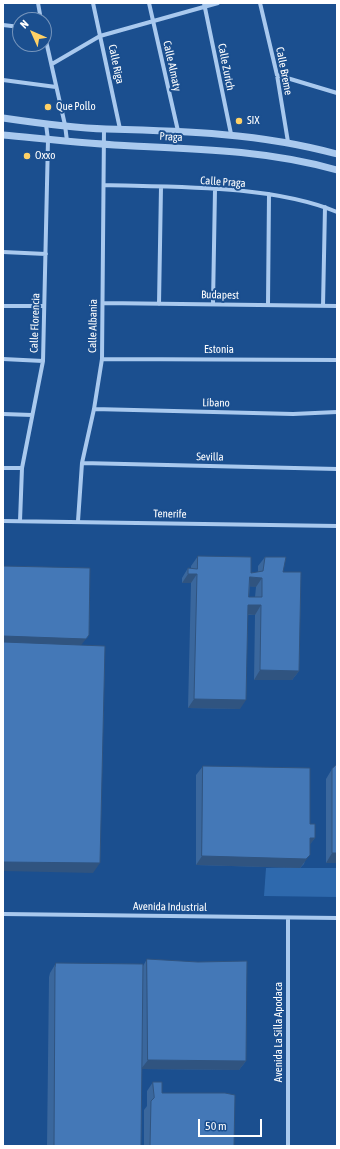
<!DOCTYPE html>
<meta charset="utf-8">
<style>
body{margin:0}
#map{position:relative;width:340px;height:1149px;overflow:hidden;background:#1b4f8f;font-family:"Asap Condensed",sans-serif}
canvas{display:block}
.frame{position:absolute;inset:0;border:4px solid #fff;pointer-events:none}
.north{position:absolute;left:12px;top:12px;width:40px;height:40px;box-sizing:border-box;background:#1b4f8f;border:1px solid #7695bc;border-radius:50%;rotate:315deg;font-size:11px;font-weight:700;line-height:16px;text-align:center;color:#fff}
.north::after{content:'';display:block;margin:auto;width:14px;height:18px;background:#ffd166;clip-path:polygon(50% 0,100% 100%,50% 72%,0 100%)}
.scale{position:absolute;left:198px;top:1119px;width:64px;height:18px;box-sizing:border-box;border:2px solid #fff;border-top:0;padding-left:5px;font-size:12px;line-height:14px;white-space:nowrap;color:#fff;-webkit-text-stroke:3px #1b4f8f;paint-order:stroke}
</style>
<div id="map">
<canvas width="340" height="1149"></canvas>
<div class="frame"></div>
<div class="north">N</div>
<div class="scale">50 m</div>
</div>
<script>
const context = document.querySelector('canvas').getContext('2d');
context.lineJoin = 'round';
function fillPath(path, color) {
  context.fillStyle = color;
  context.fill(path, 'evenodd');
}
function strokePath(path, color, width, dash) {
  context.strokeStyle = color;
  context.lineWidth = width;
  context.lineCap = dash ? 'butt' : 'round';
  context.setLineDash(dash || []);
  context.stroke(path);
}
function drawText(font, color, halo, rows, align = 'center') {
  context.font = font + ' "Asap Condensed",sans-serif';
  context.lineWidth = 4;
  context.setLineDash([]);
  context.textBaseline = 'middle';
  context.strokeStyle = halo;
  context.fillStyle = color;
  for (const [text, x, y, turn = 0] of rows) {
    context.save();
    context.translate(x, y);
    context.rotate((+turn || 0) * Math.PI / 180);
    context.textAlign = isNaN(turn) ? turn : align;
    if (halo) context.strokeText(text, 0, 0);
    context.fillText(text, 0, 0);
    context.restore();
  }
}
const green = new Path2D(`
 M266,868H337V897L264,896Z`);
const minor = new Path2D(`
 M38,3L41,20
 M93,3L120,129
 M149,3L178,131
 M204,3L231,134
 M260,3L277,75L288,142
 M3,25L20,27
 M44,32L65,125L67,141
 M52,64L100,36L218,3
 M277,75L337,93
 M3,80L56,87
 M105,185C176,187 272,185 337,212
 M3,252L46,254
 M103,303L337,306
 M213,303L215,190
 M159,304L161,187
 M268,304L269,194
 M3,306H44
 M323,306L325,207
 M3,359L43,361
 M102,359L337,360
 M94,409L293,414L337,412
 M3,414L32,415
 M82,463L337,469
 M3,468H22
 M3,521L337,526
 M20,521L22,468L43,361L48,140L46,124
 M78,521L82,463L94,409L102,359L104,129
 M3,914L337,918
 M288,918V1146`);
const tertiary = new Path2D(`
 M3,118C37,123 71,128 106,129C183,131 261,133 337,154
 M3,135C46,139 89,144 133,146C202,149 270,151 337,170`);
const wall = new Path2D(`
 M198,556L251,573L258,572V566L265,557L283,572L299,671L292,680H254L255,615H248L240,709L188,708L191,583H182V578L188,568H191V566ZM249,586L256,587L255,597H249Z
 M337,765V863H326V779L332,769Z
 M203,766L310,824L315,838L310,844L304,864L300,868L196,865V775Z
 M147,959L246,1061L239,1070L142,1069L141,1146H47L49,977L50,973L56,963L143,966Z
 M153,1082L162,1093L234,1146H144V1110L147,1106V1091Z`);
const shadedWall = new Path2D(`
 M188,574H197L191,583H182Z
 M250,577L262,578L256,587L243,586Z
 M248,605H261L255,615L241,614Z
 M89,635L79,648L3,646V636Z
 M260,670L299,671L292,680H254Z
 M194,699L246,700L240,709L188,708Z
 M310,838H315L308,847Z
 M332,853H337V863H326Z
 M310,855L300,868L196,865L202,856Z
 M3,862L100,863L93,873L3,871Z
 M148,1060L246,1061L239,1070L141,1069Z`);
const building = new Path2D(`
 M198,556L251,557V573L263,571L265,557H286L283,572H301L299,671L260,670L261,605H248L246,700L194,699L197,574H188V568L197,569ZM250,577L262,578V597H249Z
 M3,566L90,568L89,635L86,639L3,636Z
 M4,642L105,646L100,863L3,862V643Z
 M336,765H337V853H332V769Z
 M203,766L310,768V824H315V838H310V855L306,859L202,856Z
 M147,959L198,962L247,961L246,1061L148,1060Z
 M56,963L143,964L141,1146H54L55,968Z
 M153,1082H162V1093H225L235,1095L234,1146H150L151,1101L154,1098Z`);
const markers = [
 [48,107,4,"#ffd166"],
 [239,121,4,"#ffd166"],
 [27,156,4,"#ffd166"]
];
const streetNames = [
 ["Calle Riga",116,64,78],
 ["Calle Almaty",172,66,78],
 ["Calle Zurich",226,67,79],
 ["Calle Breme",284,71,79],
 ["Praga",171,137,3],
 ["Calle Praga",223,182,4],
 ["Budapest",220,295,1],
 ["Calle Florencia",35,323,-88],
 ["Calle Albania",93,326,-89],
 ["Estonia",219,350],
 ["Líbano",216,403,1],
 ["Sevilla",210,457,1],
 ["Tenerife",170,514,1],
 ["Avenida Industrial",170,907,1],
 ["Avenida La Silla Apodaca",279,1032,-90]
];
const poiNames = [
 ["Que Pollo",56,107],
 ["SIX",247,121],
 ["Oxxo",35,156]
];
fillPath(green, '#2e69ad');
strokePath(minor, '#a9c9ee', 4);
strokePath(tertiary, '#a9c9ee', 7);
fillPath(wall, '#3a679d');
fillPath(shadedWall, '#305480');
fillPath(building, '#4478b7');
strokePath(building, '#305480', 1);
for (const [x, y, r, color] of markers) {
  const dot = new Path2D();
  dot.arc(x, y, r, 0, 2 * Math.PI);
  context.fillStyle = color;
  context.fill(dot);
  strokePath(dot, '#1b4f8f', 1.5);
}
drawText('11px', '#fff', '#1b4f8f', streetNames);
drawText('11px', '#fff', '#1b4f8f', poiNames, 'left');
</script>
